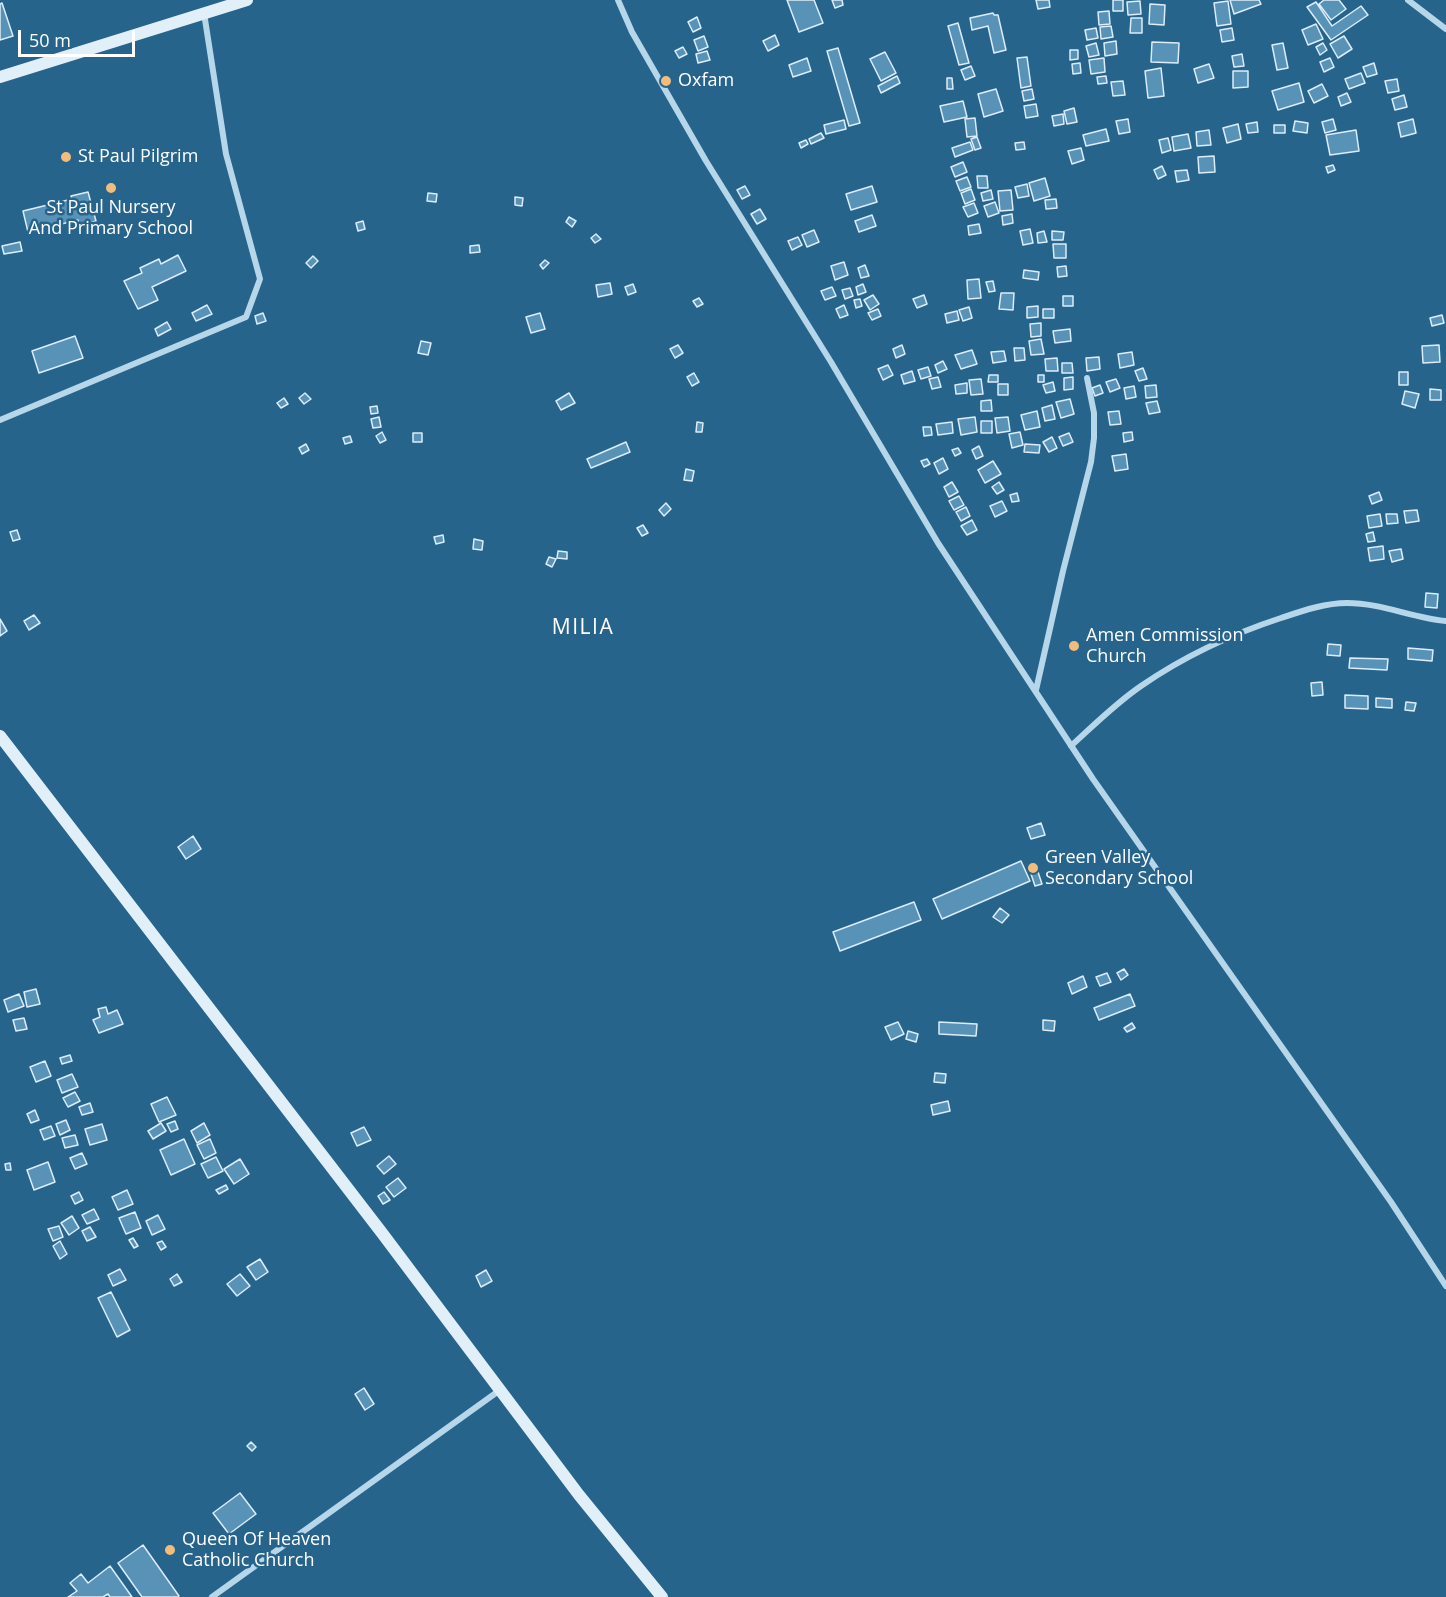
<!DOCTYPE html>
<style>
body{margin:0}
#map{position:relative;width:1446px;height:1597px;overflow:hidden;background:#27648c;font-family:"Open Sans",sans-serif}
canvas{display:block}
.scale{position:absolute;left:18px;top:30px;width:117px;height:27px;box-sizing:border-box;border:3px solid #fff;border-top:0;padding-left:8px;font-size:18px;line-height:21px;white-space:nowrap;color:#fff;-webkit-text-stroke:4px #27648c;paint-order:stroke}
</style>
<div id="map">
<canvas width="1446" height="1597"></canvas>
<div class="scale">50 m</div>
</div>
<script>
const context = document.querySelector('canvas').getContext('2d');
context.lineJoin = 'round';
function fillPath(path, color) {
  context.fillStyle = color;
  context.fill(path, 'evenodd');
}
function strokePath(path, color, width, dash) {
  context.strokeStyle = color;
  context.lineWidth = width;
  context.lineCap = dash ? 'butt' : 'round';
  context.setLineDash(dash || []);
  context.stroke(path);
}
function drawText(font, color, halo, rows, align = 'center') {
  context.font = font + ' "Open Sans",sans-serif';
  context.lineWidth = 5;
  context.setLineDash([]);
  context.textBaseline = 'middle';
  context.strokeStyle = halo;
  context.fillStyle = color;
  for (const [text, x, y, turn = 0] of rows) {
    context.save();
    context.translate(x, y);
    context.rotate((+turn || 0) * Math.PI / 180);
    context.textAlign = isNaN(turn) ? turn : align;
    if (halo) context.strokeText(text, 0, 0);
    context.fillText(text, 0, 0);
    context.restore();
  }
}
const building = new Path2D(`
 M787,0H814L823,23L799,32Z
 M832,0H842L843,5L835,8Z
 M1036,0H1049L1050,7L1038,9Z
 M1113,0H1123V11H1113Z
 M1230,0H1259L1261,4L1234,14Z
 M1324,0H1339L1346,9L1331,20L1319,4Z
 M1140,1L1141,14L1128,15L1127,2Z
 M1228,1L1231,24L1217,26L1214,3Z
 M1316,2L1332,26L1361,6L1368,15L1331,40L1307,7Z
 M2,3L13,36L0,40V4Z
 M1150,4L1165,5L1164,25L1149,24Z
 M1109,11L1110,24L1099,25L1098,12Z
 M993,13L994,15H998L1006,50L994,53L988,26L972,30L970,18Z
 M697,17L701,28L693,32L688,22Z
 M1131,18H1142V33H1130Z
 M958,23L969,63L959,65L948,26Z
 M1316,24L1323,39L1308,45L1302,30Z
 M1111,26L1113,37L1101,39L1100,27Z
 M1096,28L1098,38L1087,40L1085,30Z
 M1232,28L1234,40L1222,42L1220,30Z
 M775,35L779,45L768,51L763,41Z
 M704,36L708,47L698,51L694,40Z
 M1344,36L1352,49L1338,58L1330,44Z
 M1116,41L1117,54L1105,56L1104,43Z
 M1152,42L1179,43L1178,63L1151,62Z
 M1096,43L1099,55L1089,57L1086,46Z
 M1283,43L1288,68L1277,70L1272,45Z
 M1323,43L1327,50L1320,55L1316,47Z
 M683,47L687,54L679,58L675,51Z
 M838,48L860,123L849,126L827,51Z
 M1070,50H1078V59L1070,60Z
 M707,51L710,60L698,63L696,54Z
 M885,52L896,73L881,81L870,59Z
 M1242,54L1244,66L1234,67L1232,56Z
 M1027,57L1031,86L1021,88L1017,58Z
 M807,58L811,71L793,77L789,65Z
 M1104,58L1105,72L1091,74L1089,60Z
 M1330,58L1334,67L1324,72L1320,62Z
 M1080,63L1081,73L1073,74L1072,64Z
 M1374,63L1377,74L1367,77L1363,67Z
 M1209,64L1214,78L1198,83L1194,69Z
 M971,66L975,76L965,80L961,70Z
 M1161,68L1164,96L1148,98L1145,71Z
 M1233,71H1248V87L1233,88Z
 M1361,73L1365,83L1349,89L1345,79Z
 M897,76L900,83L881,93L878,86Z
 M1106,76L1107,83L1098,84L1097,77Z
 M947,78H952L953,89H947Z
 M1397,79L1399,91L1388,93L1385,81Z
 M1123,81L1125,95L1113,96L1111,82Z
 M1299,83L1304,102L1278,110L1272,91Z
 M1322,84L1328,96L1314,103L1308,91Z
 M996,89L1003,111L984,117L978,94Z
 M1032,89L1034,99L1024,101L1022,91Z
 M1347,93L1351,102L1341,106L1338,97Z
 M1404,95L1407,107L1395,110L1392,99Z
 M963,101L967,117L944,122L940,106Z
 M1036,104L1038,116L1026,118L1024,106Z
 M1074,108L1077,122L1067,124L1064,111Z
 M1063,114L1064,124L1054,126L1052,116Z
 M975,118L977,136L967,137L965,119Z
 M1128,119L1130,132L1119,134L1116,121Z
 M1333,119L1336,130L1325,133L1322,122Z
 M1413,119L1416,133L1401,137L1398,123Z
 M844,120L846,129L826,134L824,125Z
 M1295,121L1308,123L1307,133L1293,131Z
 M1257,122L1258,132L1248,133L1246,124Z
 M1238,124L1241,139L1227,143L1223,128Z
 M1274,125H1285V133H1274Z
 M1106,129L1109,141L1086,146L1083,135Z
 M1209,130L1211,145L1197,146L1196,132Z
 M1356,130L1359,151L1330,155L1326,135Z
 M821,133L824,138L811,144L809,139Z
 M1188,134L1191,148L1174,151L1172,137Z
 M977,137L981,148L975,150L971,139Z
 M1168,138L1171,150L1162,153L1159,140Z
 M806,140L808,144L801,148L799,143Z
 M970,142L973,150L955,157L952,148Z
 M1024,142L1025,149L1016,150L1015,143Z
 M1081,148L1084,160L1072,164L1068,151Z
 M1214,156L1215,172L1199,173L1198,157Z
 M963,162L967,172L955,177L951,167Z
 M1333,165L1335,170L1328,173L1326,167Z
 M1162,166L1166,175L1158,179L1154,170Z
 M1187,170L1189,180L1177,182L1175,171Z
 M977,176H987L988,188H978Z
 M967,177L971,187L960,191L956,181Z
 M1045,178L1050,196L1034,201L1029,183Z
 M1027,184L1029,196L1018,198L1015,187Z
 M745,186L750,195L742,199L737,190Z
 M872,186L877,202L851,210L846,194Z
 M971,189L975,200L965,204L961,193Z
 M991,190L993,199L983,201L981,193Z
 M1011,190L1013,210L1000,211L998,191Z
 M88,192L96,221L79,225L78,220L28,232L23,211L72,199L71,196Z
 M428,193L437,194L436,202L427,201Z
 M515,197L523,198L522,206L515,205Z
 M1056,199L1057,208L1046,209L1045,200Z
 M995,202L999,213L988,217L984,206Z
 M974,203L978,213L968,217L963,207Z
 M760,209L766,219L757,224L751,214Z
 M1012,214L1013,223L1003,225L1002,216Z
 M872,215L876,226L859,232L855,221Z
 M569,217L576,221L572,227L566,222Z
 M363,221L365,229L358,231L356,223Z
 M979,224L981,233L969,235L968,226Z
 M1030,229L1033,243L1023,245L1020,231Z
 M814,230L819,242L807,247L802,235Z
 M1044,231L1047,242L1038,243L1037,233Z
 M1052,231L1064,232L1063,240H1052Z
 M596,234L601,239L595,243L591,238Z
 M798,237L802,245L792,250L788,241Z
 M20,242L22,251L4,254L2,246Z
 M1053,244H1066V258H1054Z
 M479,245L480,252L470,253V246Z
 M178,255L186,271L152,287L158,300L138,309L124,281L142,273L140,268L159,259L161,264Z
 M313,256L318,261L311,268L306,263Z
 M545,260L549,263L543,269L540,265Z
 M844,262L848,275L835,280L831,266Z
 M865,265L869,276L861,278L858,268Z
 M1066,266L1067,276L1058,277L1057,267Z
 M1024,270L1039,272L1038,280L1023,278Z
 M979,279L981,298L968,299L967,280Z
 M993,281L995,291L989,292L986,282Z
 M610,283L612,294L598,297L596,285Z
 M633,284L636,292L628,295L625,287Z
 M863,284L866,292L858,295L856,287Z
 M832,287L836,296L825,300L821,291Z
 M850,288L853,296L845,299L842,290Z
 M1001,293H1014L1013,310L999,309Z
 M873,295L879,304L870,310L864,300Z
 M924,295L927,304L917,308L913,299Z
 M1063,296H1073V306H1063Z
 M699,298L703,304L697,307L693,301Z
 M860,299L862,306L856,308L854,300Z
 M207,305L212,314L196,321L192,313Z
 M844,305L848,315L840,318L836,309Z
 M1038,306V317L1027,318V307Z
 M969,307L972,318L963,321L959,310Z
 M878,309L881,316L872,320L868,313Z
 M1043,309H1054V318H1043Z
 M957,311L959,320L947,323L945,314Z
 M263,313L266,321L257,324L255,316Z
 M540,313L545,329L531,333L526,317Z
 M1442,315L1444,323L1432,326L1430,318Z
 M167,322L171,329L158,336L155,329Z
 M1041,323V336L1031,337L1030,324Z
 M1070,329L1071,341L1055,343L1053,331Z
 M75,336L83,358L39,373L32,351Z
 M1041,339L1044,354L1031,355L1029,341Z
 M421,341L431,343L428,355L418,353Z
 M678,345L683,353L675,358L670,349Z
 M902,345L905,354L896,358L893,349Z
 M1439,345L1440,362L1423,363L1422,346Z
 M1014,348H1024L1025,360L1015,361Z
 M972,350L977,364L961,369L955,355Z
 M1004,351L1006,361L993,363L991,352Z
 M1132,352L1134,365L1120,368L1118,354Z
 M1099,357L1100,369L1087,371L1086,358Z
 M1057,358L1058,371H1046L1045,359Z
 M943,361L947,369L938,373L935,365Z
 M1062,363H1072L1073,373H1062Z
 M888,365L893,375L883,380L878,369Z
 M928,367L931,376L921,379L918,370Z
 M1143,368L1147,379L1139,381L1135,371Z
 M912,371L915,381L904,384L901,375Z
 M1399,372H1408V385H1399Z
 M694,373L699,382L692,386L687,377Z
 M989,375H998V382H988Z
 M1038,375H1044V382H1038Z
 M938,377L941,387L932,389L929,379Z
 M1073,377V389L1064,390V378Z
 M981,379L983,394L971,395L969,380Z
 M1116,379L1120,388L1110,392L1106,382Z
 M1053,382L1055,391L1046,393L1043,385Z
 M967,383V393L956,394L955,385Z
 M998,384H1008V395H998Z
 M1100,385L1103,393L1095,396L1092,388Z
 M1156,385L1157,397L1146,398L1145,386Z
 M1134,386L1136,397L1126,399L1124,388Z
 M1430,389L1441,390V400H1430Z
 M1405,391L1419,394L1415,408L1402,404Z
 M305,393L311,399L304,404L299,398Z
 M569,393L575,403L561,410L556,401Z
 M284,398L288,404L281,408L277,403Z
 M1070,399L1074,414L1061,418L1056,402Z
 M991,400L992,411H981V401Z
 M1157,401L1160,412L1149,414L1146,403Z
 M1052,405L1055,419L1045,421L1042,408Z
 M377,406L378,413L371,414L370,407Z
 M1037,411L1040,427L1025,430L1021,415Z
 M1119,411L1121,424L1110,425L1108,412Z
 M379,417L381,427L373,428L371,419Z
 M975,417L977,432L961,435L958,419Z
 M1008,417L1010,431L997,433L995,418Z
 M981,421H992V433H981Z
 M697,422L703,423L702,432H696Z
 M952,422L953,433L938,435L936,424Z
 M923,427H931L932,435L924,436Z
 M382,432L386,440L380,443L376,436Z
 M1020,432L1023,445L1012,448L1009,434Z
 M1132,432L1133,440L1124,442L1123,433Z
 M413,433H422V442H413Z
 M1069,433L1073,442L1063,446L1059,437Z
 M350,436L352,442L345,444L343,438Z
 M1052,437L1057,448L1049,452L1043,442Z
 M626,442L630,452L591,468L587,459Z
 M306,444L309,450L302,454L299,448Z
 M1025,444L1040,445L1039,453L1024,452Z
 M979,446L983,456L976,459L972,450Z
 M958,448L961,453L955,456L952,450Z
 M1126,454L1128,469L1115,471L1112,456Z
 M943,458L948,469L939,474L934,463Z
 M927,459L930,464L924,467L921,461Z
 M993,461L1001,474L985,483L978,470Z
 M686,469L694,471L692,481L684,480Z
 M952,482L958,492L949,497L944,487Z
 M999,482L1004,490L997,494L992,487Z
 M1379,492L1382,500L1372,504L1369,496Z
 M1017,493L1019,501L1012,502L1010,495Z
 M959,496L964,505L954,510L949,501Z
 M1002,501L1007,511L995,517L990,506Z
 M666,503L671,509L664,516L659,510Z
 M966,507L970,516L961,521L956,512Z
 M1417,510L1419,521L1406,523L1404,511Z
 M1380,514L1382,526L1369,528L1367,516Z
 M1386,514H1397L1398,523L1387,524Z
 M972,520L977,530L967,535L961,526Z
 M643,525L648,533L642,536L637,528Z
 M17,530L20,539L13,541L10,532Z
 M1373,532L1375,541L1368,542L1366,534Z
 M443,535L444,542L436,544L434,537Z
 M474,539L483,541L482,550L473,549Z
 M1383,546L1384,559L1370,561L1368,548Z
 M1401,549L1403,559L1392,562L1389,551Z
 M558,551L567,552V559L557,558Z
 M549,557L556,559L552,567L546,564Z
 M1426,593L1438,594L1437,608L1425,607Z
 M34,615L40,623L29,630L24,621Z
 M0,619L7,631L0,636Z
 M1328,644L1341,645L1340,656L1327,655Z
 M1408,648L1433,650L1432,661L1408,659Z
 M1350,658L1388,659L1387,670L1349,668Z
 M1322,682L1323,695L1312,696L1311,683Z
 M1345,695L1368,696V709L1345,708Z
 M1376,698L1392,699V708L1376,707Z
 M1406,702L1416,703L1414,711L1405,710Z
 M1041,823L1045,835L1031,839L1027,828Z
 M193,836L201,849L186,859L178,847Z
 M1021,861L1030,881L942,919L933,899Z
 M1035,863L1042,884L1035,886L1028,865Z
 M914,902L921,920L840,951L833,932Z
 M1000,908L1009,915L1002,923L993,917Z
 M1124,969L1128,975L1121,980L1117,973Z
 M1107,973L1111,982L1100,986L1096,977Z
 M1083,976L1087,987L1072,994L1068,983Z
 M36,989L40,1004L27,1007L24,992Z
 M19,994L24,1006L8,1012L4,1000Z
 M1130,994L1135,1006L1099,1020L1094,1008Z
 M106,1007L108,1014L117,1010L123,1024L99,1033L93,1020L100,1017L98,1009Z
 M24,1018L27,1029L16,1031L13,1020Z
 M1043,1020L1055,1021L1054,1031L1043,1030Z
 M898,1022L904,1034L891,1040L885,1027Z
 M939,1022L977,1024L976,1036L939,1034Z
 M1132,1023L1135,1028L1127,1032L1124,1028Z
 M908,1031L918,1034L916,1042L906,1039Z
 M70,1055L72,1061L62,1064L60,1058Z
 M45,1061L51,1076L36,1082L30,1067Z
 M935,1073L946,1074L945,1083L934,1082Z
 M72,1074L78,1087L62,1093L57,1080Z
 M75,1092L80,1101L68,1107L63,1098Z
 M167,1097L176,1115L159,1122L151,1104Z
 M948,1101L950,1111L933,1115L931,1105Z
 M90,1103L93,1112L82,1115L79,1107Z
 M35,1110L39,1120L31,1123L27,1114Z
 M66,1120L70,1130L60,1135L56,1124Z
 M175,1121L178,1129L171,1132L167,1124Z
 M161,1123L166,1131L153,1139L148,1131Z
 M204,1123L210,1135L197,1143L191,1131Z
 M102,1124L107,1140L90,1145L85,1129Z
 M51,1126L55,1136L44,1140L40,1130Z
 M364,1127L371,1140L357,1146L351,1133Z
 M75,1135L78,1145L65,1148L62,1138Z
 M184,1139L195,1164L171,1175L160,1150Z
 M210,1139L216,1153L204,1159L197,1145Z
 M82,1153L87,1164L75,1169L70,1158Z
 M389,1156L396,1164L384,1174L377,1166Z
 M216,1157L223,1171L208,1178L201,1164Z
 M240,1159L249,1174L234,1184L224,1169Z
 M48,1162L55,1182L34,1190L27,1170Z
 M10,1163L11,1170H6L5,1164Z
 M398,1178L406,1188L394,1197L386,1187Z
 M226,1185L228,1189L219,1194L216,1190Z
 M127,1190L133,1204L118,1210L112,1197Z
 M79,1192L83,1200L75,1204L71,1196Z
 M384,1192L390,1200L383,1204L378,1196Z
 M94,1209L99,1219L87,1224L82,1215Z
 M135,1212L141,1228L126,1234L119,1218Z
 M158,1215L165,1229L152,1235L146,1221Z
 M72,1216L79,1228L69,1235L61,1223Z
 M59,1226L63,1237L53,1241L48,1229Z
 M90,1227L96,1237L87,1241L82,1231Z
 M133,1238L138,1246L134,1248L129,1240Z
 M60,1241L67,1254L60,1259L53,1246Z
 M162,1241L166,1247L161,1250L157,1243Z
 M260,1259L268,1272L256,1280L247,1267Z
 M120,1269L126,1280L113,1286L108,1275Z
 M486,1270L492,1281L481,1287L476,1276Z
 M177,1274L182,1282L174,1286L170,1279Z
 M240,1274L250,1286L237,1296L227,1284Z
 M111,1292L130,1330L117,1337L98,1298Z
 M364,1388L374,1404L365,1410L355,1394Z
 M251,1442L256,1447L252,1451L247,1446Z
 M240,1493L256,1514L229,1534L213,1513Z
 M143,1545L179,1596L178,1597H142L118,1563Z
 M110,1566L132,1597H110L108,1594L103,1597H68L77,1591L70,1583L81,1574L88,1583Z`);
const street = new Path2D(`
 M618,0L632,32L706,161L831,362L938,543L1093,779L1391,1202L1446,1286
 M1408,0L1446,29
 M0,420L246,317L260,279L226,154L204,13
 M1036,690L1063,571L1091,462L1094,438V413L1087,378
 M1071,746C1094,725 1116,703 1141,686C1183,657 1232,634 1281,618C1302,611 1325,603 1347,603C1381,603 1413,618 1446,621
 M212,1597L500,1390`);
const secondary = new Path2D(`
 M0,77L247,0
 M0,736L382,1233L579,1495L662,1597`);
const markers = [
 [666,81,6,"#f2bd7c"],
 [66,157,6,"#f2bd7c"],
 [111,188,6,"#f2bd7c"],
 [1074,646,6,"#f2bd7c"],
 [1033,868,6,"#f2bd7c"],
 [170,1550,6,"#f2bd7c"]
];
const poiNames = [
 ["Oxfam",678,81],
 ["St Paul Pilgrim",78,157],
 ["St Paul Nursery",111,208,"center"],
 ["And Primary School",111,229,"center"],
 ["Amen Commission",1086,636],
 ["Church",1086,657],
 ["Green Valley",1045,858],
 ["Secondary School",1045,879],
 ["Queen Of Heaven",182,1540],
 ["Catholic Church",182,1561]
];
const quarterNames = [
 ["MILIA",583,628]
];
fillPath(building, '#5892b7');
strokePath(building, '#dbedf8', 1.5);
strokePath(street, '#b6d6ea', 6);
strokePath(secondary, '#e1eff9', 12);
for (const [x, y, r, color] of markers) {
  const dot = new Path2D();
  dot.arc(x, y, r, 0, 2 * Math.PI);
  context.fillStyle = color;
  context.fill(dot);
  strokePath(dot, '#27648c', 2);
}
drawText('18px', '#fff', '#27648c', poiNames, 'left');
context.letterSpacing = '1.5px';
drawText('21px', '#fff', '#27648c', quarterNames);
context.letterSpacing = '0px';
</script>
